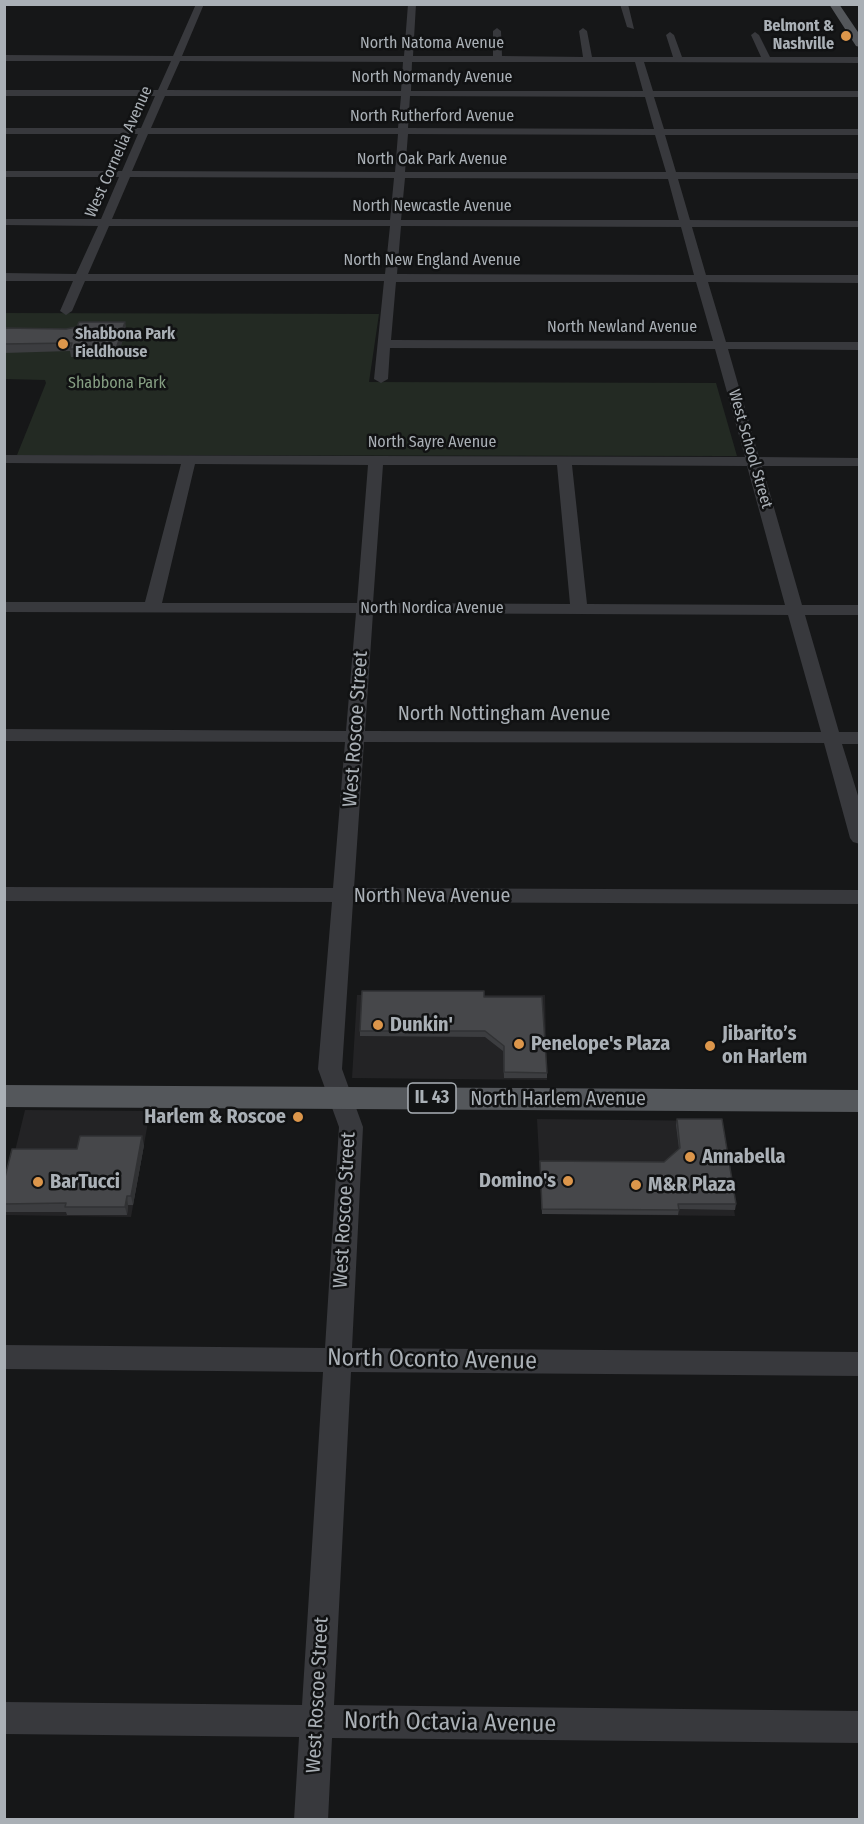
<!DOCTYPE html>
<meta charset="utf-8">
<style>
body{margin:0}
#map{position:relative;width:864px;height:1824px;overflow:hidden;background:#161718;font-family:"Fira Sans Condensed",sans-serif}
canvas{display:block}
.frame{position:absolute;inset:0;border:6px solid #aab0b6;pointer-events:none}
</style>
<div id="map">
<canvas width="864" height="1824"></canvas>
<div class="frame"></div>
</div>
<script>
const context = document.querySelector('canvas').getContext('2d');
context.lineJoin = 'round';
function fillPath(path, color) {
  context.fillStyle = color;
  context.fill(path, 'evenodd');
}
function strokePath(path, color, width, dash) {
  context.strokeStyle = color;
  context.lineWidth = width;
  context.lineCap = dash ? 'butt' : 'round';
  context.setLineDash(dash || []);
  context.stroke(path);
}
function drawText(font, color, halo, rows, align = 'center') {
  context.font = font + ' "Fira Sans Condensed",sans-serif';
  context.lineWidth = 5;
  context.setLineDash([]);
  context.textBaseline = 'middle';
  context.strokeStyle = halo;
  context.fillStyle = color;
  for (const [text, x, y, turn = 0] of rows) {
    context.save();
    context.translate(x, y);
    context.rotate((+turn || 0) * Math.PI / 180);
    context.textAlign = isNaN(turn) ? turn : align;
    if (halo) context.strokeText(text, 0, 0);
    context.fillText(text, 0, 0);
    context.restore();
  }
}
const built = new Path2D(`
 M357,995H545L547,1080L352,1078Z
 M25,1110L150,1111L131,1217L5,1215V1192Z
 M537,1119L720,1121L735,1216L542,1214Z`);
const green = new Path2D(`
 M5,313L379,314L369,382L716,383L737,456L17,455L46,383L45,380L5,379Z`);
const minor = new Path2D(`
 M196,4H204L182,56H404L408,4H416L413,56H493V31L497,28L501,31L502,56L583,57L579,31L583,28L587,31L592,57H673L666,35L670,32L674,35L682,57H761L751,35L755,32L759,35L770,57H860V63L644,62L653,91H860V97H654L664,129H860V135H665L676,172L860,173V179H678L690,220L860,221V227H692L706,275H860V283L708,282L726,342H860V350L728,349L759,457L860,458V466H762L802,605H860V615H805L839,732H860V744H842L860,802V844L853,842L850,838L824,743L364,742L354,888L860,890V904L353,902L342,1069L363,1127L352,1348L860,1352V1376L351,1372L334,1705L860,1711V1743L332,1738L328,1820H294L299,1737L4,1734V1702L302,1705L323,1372L4,1369V1345L325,1348L339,1127L318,1069L332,902L4,901V887L333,888L345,742L4,741V729L346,731L356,613L4,612V602H145L181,464L4,463V455L745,457L715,349L390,348L388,379L381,383L374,379L384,281H85L72,311L66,315L60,311L73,281H4V273L76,274L98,226L4,225V219H101L119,177H4V171H122L138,134H4V128H141L155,96H4V90H158L171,61H4V55L173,56ZM180,61L403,62L401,91L167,90ZM412,62H635L643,91H411ZM165,96H401L398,128H151ZM410,96L645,97L654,129L408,128ZM148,134H398L395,172L132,171ZM408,134L655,135L666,172H405ZM130,177L394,178L390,220L112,219ZM405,178L668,179L679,220H401ZM109,226H390L385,274H88ZM401,226L681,227L694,275L397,274ZM396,282H696L713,341L391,340ZM195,464L368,465L357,603H162ZM383,465H557L570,604L373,603ZM572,465L747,466L785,605L587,604ZM373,613L788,615L821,732L365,731Z
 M620,4H628L634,29L627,27Z`);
const major = new Path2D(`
 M829,4H839L860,35V47L856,46Z
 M4,1085L860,1090V1112L4,1107Z`);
const wall = new Path2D(`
 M125,322L126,331L117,357H71L70,351L4,353V328L66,329Z
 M484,997L547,1073V1078H504L503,1051L485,1037L360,1036V1031Z
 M677,1119L736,1204L735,1210L679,1209L678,1215L542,1214L540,1161L664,1162L679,1149L676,1125Z
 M144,1145L133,1205H128L127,1215H67L66,1212H4V1181L77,1149Z`);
const shadedWall = new Path2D(`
 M125,322L126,331L117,357L116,349Z
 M142,1136L144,1145L133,1205L131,1196Z
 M127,1196L128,1205L127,1215L125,1207Z`);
const building = new Path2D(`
 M79,322H125L116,349H70L72,343L4,344V328L66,329L77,327Z
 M362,991H484V997H542L547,1073L504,1072V1046L485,1031H360Z
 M677,1119H722L736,1204H678L679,1210L542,1209L540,1161L664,1162L680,1148Z
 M80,1136H142L131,1196H127L125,1207H65L66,1203L4,1204V1181L12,1149H77Z`);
const markers = [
 [846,36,6,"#dc964b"],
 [63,344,6,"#dc964b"],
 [378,1025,6,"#dc964b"],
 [519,1044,6,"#dc964b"],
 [710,1046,6,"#dc964b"],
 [298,1117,6,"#dc964b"],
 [690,1157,6,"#dc964b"],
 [568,1181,6,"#dc964b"],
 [38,1182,6,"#dc964b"],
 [636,1185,6,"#dc964b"]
];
const farPoinames = [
 ["Belmont &",834,27],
 ["Nashville",834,45],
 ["Shabbona Park",75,335,"left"],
 ["Fieldhouse",75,353,"left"]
];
const farStreetnames = [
 ["North Natoma Avenue",432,44],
 ["North Normandy Avenue",432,78],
 ["North Rutherford Avenue",432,117],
 ["West Cornelia Avenue",119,152,-66],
 ["North Oak Park Avenue",432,160],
 ["North Newcastle Avenue",432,207],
 ["North New England Avenue",432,261],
 ["North Newland Avenue",622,328],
 ["North Sayre Avenue",432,443],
 ["West School Street",750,449,74],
 ["North Nordica Avenue",432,609]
];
const farParknames = [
 ["Shabbona Park",117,384]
];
const shields = [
 [432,1098,48]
];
const shieldNames = [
 ["IL 43",432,1098]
];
const streetNames = [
 ["North Nottingham Avenue",504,714],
 ["West Roscoe Street",356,729,-86],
 ["North Neva Avenue",432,896],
 ["North Harlem Avenue",558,1099],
 ["West Roscoe Street",345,1210,-87],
 ["West Roscoe Street",318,1695,-87]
];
const poiNames = [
 ["Dunkin'",390,1025],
 ["Jibarito’s",722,1034],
 ["on Harlem",722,1057],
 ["Penelope's Plaza",531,1044],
 ["Harlem & Roscoe",286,1117,"right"],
 ["Annabella",702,1157],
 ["Domino's",556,1181,"right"],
 ["BarTucci",50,1182],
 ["M&R Plaza",648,1185]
];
const nearStreetnames = [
 ["North Oconto Avenue",432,1360,1],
 ["North Octavia Avenue",450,1723,1]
];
fillPath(built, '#232325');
fillPath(green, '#232a23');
fillPath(minor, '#38393d');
fillPath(major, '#54575b');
fillPath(wall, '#3c3d40');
fillPath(shadedWall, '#313234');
fillPath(building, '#46474a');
strokePath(building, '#313234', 1.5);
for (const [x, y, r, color] of markers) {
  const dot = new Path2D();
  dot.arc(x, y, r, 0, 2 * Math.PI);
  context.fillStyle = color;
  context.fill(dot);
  strokePath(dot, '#111213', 2);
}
drawText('bold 16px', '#aab0b6', '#111213', farPoinames, 'right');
drawText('16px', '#aab0b6', '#111213', farStreetnames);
drawText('16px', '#869f83', '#111213', farParknames);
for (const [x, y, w] of shields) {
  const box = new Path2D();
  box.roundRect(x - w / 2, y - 15, w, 30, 4.5);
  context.fillStyle = '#111213';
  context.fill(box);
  strokePath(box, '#aab0b6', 1.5);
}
drawText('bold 18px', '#aab0b6', null, shieldNames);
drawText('20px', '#aab0b6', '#111213', streetNames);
drawText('bold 20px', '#aab0b6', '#111213', poiNames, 'left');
drawText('24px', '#aab0b6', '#111213', nearStreetnames);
</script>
